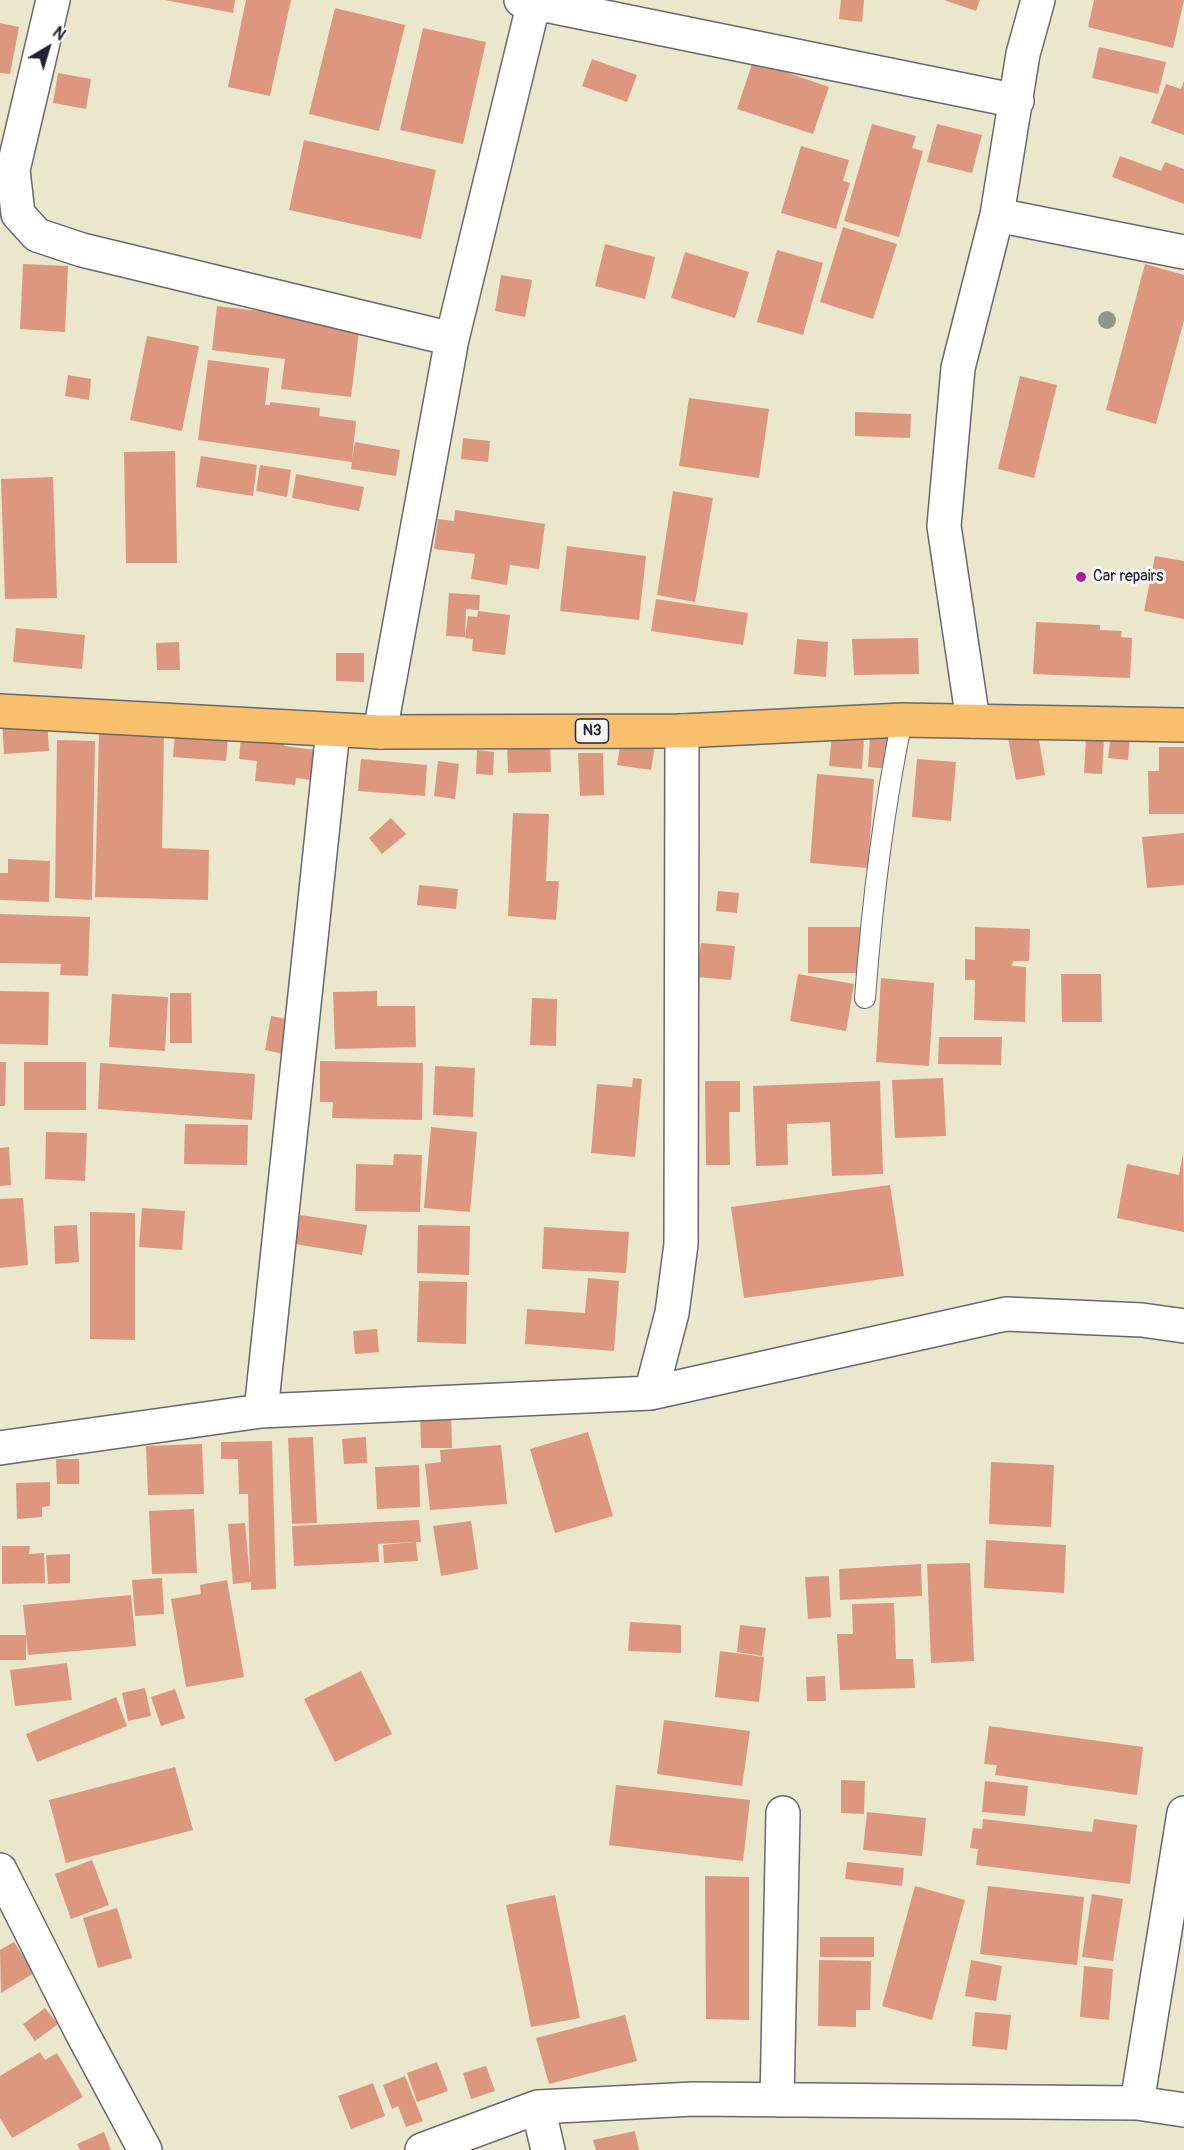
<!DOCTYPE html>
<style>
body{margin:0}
#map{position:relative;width:1184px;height:2150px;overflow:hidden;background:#ebe7cd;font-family:Pangolin,sans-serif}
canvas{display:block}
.north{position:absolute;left:18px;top:18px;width:60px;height:60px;-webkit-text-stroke:4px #f6f6f2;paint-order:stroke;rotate:38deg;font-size:16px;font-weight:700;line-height:24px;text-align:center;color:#22223b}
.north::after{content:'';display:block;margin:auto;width:21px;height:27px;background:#22223b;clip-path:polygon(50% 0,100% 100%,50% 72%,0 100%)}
</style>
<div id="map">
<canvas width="1184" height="2150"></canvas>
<div class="north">N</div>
</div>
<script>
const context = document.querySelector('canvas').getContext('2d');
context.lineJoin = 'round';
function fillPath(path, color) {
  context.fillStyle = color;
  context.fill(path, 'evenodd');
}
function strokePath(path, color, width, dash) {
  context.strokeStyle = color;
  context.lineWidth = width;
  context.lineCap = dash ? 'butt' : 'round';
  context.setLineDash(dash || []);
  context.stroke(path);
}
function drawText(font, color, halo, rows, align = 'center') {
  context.font = font + ' Pangolin,sans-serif';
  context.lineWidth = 6;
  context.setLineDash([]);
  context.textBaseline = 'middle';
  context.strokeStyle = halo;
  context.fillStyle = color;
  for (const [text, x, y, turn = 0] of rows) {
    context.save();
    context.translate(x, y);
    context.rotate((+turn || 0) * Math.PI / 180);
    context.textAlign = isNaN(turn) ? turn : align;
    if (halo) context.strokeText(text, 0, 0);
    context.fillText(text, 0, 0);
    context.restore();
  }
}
const building = new Path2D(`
 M165,0H235L233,13Z
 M246,0H291L270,96L228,87Z
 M841,0H864L862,22L839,19Z
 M944,0H980L976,11Z
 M1094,0H1184L1173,48L1088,27Z
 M335,8L405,25L379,131L309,114Z
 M0,23L19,27L10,74L0,73Z
 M423,28L486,42L463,144L400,130Z
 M1099,47L1166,62L1158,94L1092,78Z
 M592,59L637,75L627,102L582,86Z
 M753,61L829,87L813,134L737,109Z
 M58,73L91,79L86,109L53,103Z
 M1184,81V135L1151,123L1166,84L1181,89Z
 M872,124L916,136L912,148L923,151L899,237L844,221Z
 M937,124L982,135L972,173L927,162Z
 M304,140L436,170L421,239L289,210Z
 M801,146L849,160L843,181L850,183L836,229L781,213Z
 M1120,156L1161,171L1165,162L1184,169V204L1112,177Z
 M843,227L897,244L873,319L820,302Z
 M605,244L655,257L645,299L595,286Z
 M777,250L823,263L803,335L757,322Z
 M685,252L749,272L735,318L671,298Z
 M23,264L68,266L65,332L20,329Z
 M1145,264L1184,275V320L1156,424L1106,410Z
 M501,275L532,280L525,317L495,311Z
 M217,306L360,323L351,397L281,389L285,359L212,350Z
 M147,336L199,346L182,431L130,420Z
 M208,360L269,368L265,405H270V402L320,408L319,416L356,421L352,459L355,442L400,450L396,476L351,469L352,462L198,440Z
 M68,375L91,379L89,400L65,396Z
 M1020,376L1057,385L1034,478L998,469Z
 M689,398L769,409L759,478L679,466Z
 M855,412L911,414L910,438L855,436Z
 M463,438L490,441L488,462L461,459Z
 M175,451L177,563H126L124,452Z
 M201,456L257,465L253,496L196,487Z
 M260,465L291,470L287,497L256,491Z
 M296,474L364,487L359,511L292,498Z
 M53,477L57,598L5,599L1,479Z
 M673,491L713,498L695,602L657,595Z
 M455,510L545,524L539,569L510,565L507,585L471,579L475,554L434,549L438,519L454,521Z
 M567,546L646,556L639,620L560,611Z
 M1155,556L1184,561V619L1144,611Z
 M449,593L480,595L479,610L466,609L465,637L446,636Z
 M656,599L748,613L743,645L651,631Z
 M478,611L510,615L505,655L472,651L473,639L465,638L468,616L477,617Z
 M1036,622L1100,625V630L1122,631L1121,637L1132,638L1130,678L1033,674Z
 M16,628L85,635L82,669L13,662Z
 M918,638L919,674L854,675L852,639Z
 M797,639L828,642L826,677L794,674Z
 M179,642L180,670H157L156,643Z
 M336,653H364V682L336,681Z
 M47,717L49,751L4,754L2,720Z
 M176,722L229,726L226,761L173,757Z
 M242,726L286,731L284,746L315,750L311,780L296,778L295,785L255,781L257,761L239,759Z
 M99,731L164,732L162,848L209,850L208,900L95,897Z
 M1111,733L1130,735L1128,760L1108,758Z
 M1038,734L1045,775L1016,780L1008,738Z
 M832,735L864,738L862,769L829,766Z
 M870,737L891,738L890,769L868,767Z
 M1086,737L1104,738L1102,774L1084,773Z
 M57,740L95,741L92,900L55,898Z
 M621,740L655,745L651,770L617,765Z
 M507,744H550L551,772L508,773Z
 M1159,747H1184V814H1149L1148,771H1159Z
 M477,750L494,752L493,775L476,774Z
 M578,753H603L604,795L580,796Z
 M361,759L427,765L425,796L358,791Z
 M917,759L956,762L951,821L912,817Z
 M438,761L459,764L455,799L434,796Z
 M817,774L874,779L868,868L810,863Z
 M513,813L549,814L546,881H559L556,920L508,916Z
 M391,818L406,834L382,854L369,838Z
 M1184,833V885L1147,888L1142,837Z
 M8,859L50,861L49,902L0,900V873H8Z
 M419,885L458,889L456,909L417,905Z
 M718,891L739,893L737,913L716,911Z
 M0,914L90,917L88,976L60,975L61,964L0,963Z
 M808,927H865V973H808Z
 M975,927L1030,929L1029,961H1013L1012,966L1026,967L1025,1022L974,1020L975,980H965V959L975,960Z
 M701,943L735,946L731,980L697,977Z
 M798,974L854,984L846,1031L790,1021Z
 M1061,974H1101L1102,1022H1062Z
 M881,978L934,983L929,1066L876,1062Z
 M0,991L49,992L48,1045L0,1044Z
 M377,991V1006H415L416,1047L335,1049L333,992Z
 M170,993H191L192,1043H170Z
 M112,994L168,997L165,1051L109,1047Z
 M532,998L557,999L556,1046L530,1045Z
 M271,1016L298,1021L292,1056L265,1050Z
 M939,1037H1002L1001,1065L938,1064Z
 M320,1061L423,1063L422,1120L332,1118L333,1102H320Z
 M0,1062H6L5,1106H0Z
 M24,1062H86V1110H24Z
 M100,1063L255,1074L252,1120L98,1109Z
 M435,1066L475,1068L473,1117L433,1115Z
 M633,1078L642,1079L635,1157L591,1153L597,1084L632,1087Z
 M943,1078L946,1136L895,1138L892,1080Z
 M705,1081H740V1112H729L730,1165H706Z
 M880,1081L883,1174L832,1176L830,1122L787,1124L788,1165L756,1166L753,1086Z
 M185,1124L248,1125L247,1165L184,1164Z
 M431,1127L477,1132L470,1212L424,1208Z
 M46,1132L87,1133L85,1181L45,1179Z
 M9,1147L11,1185L0,1186V1148Z
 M394,1154L422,1155L420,1212L355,1211L356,1164L393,1165Z
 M1183,1154L1184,1232L1117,1218L1127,1164L1179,1175Z
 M890,1185L904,1276L744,1298L731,1207Z
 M23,1198L28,1265L0,1268V1199Z
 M142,1208L185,1211L182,1250L139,1247Z
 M90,1212L135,1213V1340L90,1339Z
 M300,1215L367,1225L362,1255L295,1244Z
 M77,1225L79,1262L55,1264L54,1226Z
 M418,1225L470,1226L469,1275L417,1273Z
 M544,1227L629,1232L626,1273L542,1269Z
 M588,1278L619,1281L614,1351L525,1344L527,1309L585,1313Z
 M419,1281L467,1282L466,1344L417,1342Z
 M377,1329L379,1352L355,1354L353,1331Z
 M420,1411H451L452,1448H421Z
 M588,1432L613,1516L555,1533L530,1449Z
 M313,1437L317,1523L292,1524L288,1438Z
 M366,1437L367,1463L344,1464L342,1439Z
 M272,1441L276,1589L251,1590V1582L233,1584L228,1524L245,1523L250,1579L248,1494H239L238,1459H221V1442Z
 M202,1444L204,1494L148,1495L146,1446Z
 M501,1445L507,1504L430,1510L425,1464L441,1462L440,1450Z
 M56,1459H79V1484H57Z
 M991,1462L1054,1465L1051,1527L989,1524Z
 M419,1465L420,1507L377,1509L375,1467Z
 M50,1482V1506L42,1507V1517L17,1519L16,1483Z
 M194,1509L197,1573L152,1574L149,1511Z
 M419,1520L421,1542H416L418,1561L384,1563L383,1545L413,1542L378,1544L379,1562L294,1566L292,1526Z
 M471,1521L478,1569L441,1576L433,1526Z
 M986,1540L1066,1545L1064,1593L984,1588Z
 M2,1546H30L29,1554L44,1553L45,1583L2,1584Z
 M70,1554V1583L48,1584L46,1555Z
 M970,1563L974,1661L931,1663L927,1564Z
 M921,1564L922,1596L840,1600L839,1569Z
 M829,1576L831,1617L808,1619L805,1577Z
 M162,1578L164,1614L135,1616L132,1580Z
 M227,1580L244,1677L186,1687L171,1599L201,1594L200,1585Z
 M131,1595L136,1646L28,1655L23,1605Z
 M894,1603L896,1659H913L915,1688L840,1690L837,1634H853L852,1604Z
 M630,1622L681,1625V1653L628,1651Z
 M740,1625L766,1628L762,1656L737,1652Z
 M0,1635H26V1660H0Z
 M720,1651L764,1657L759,1702L715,1697Z
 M67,1663L72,1700L15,1706L10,1670Z
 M361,1671L392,1734L335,1762L304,1699Z
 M825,1676L826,1701H807L806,1677Z
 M145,1688L151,1716L128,1721L122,1693Z
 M175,1689L185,1718L161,1726L151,1697Z
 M116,1697L127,1726L37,1762L26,1734Z
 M664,1720L750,1731L742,1786L657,1774Z
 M989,1726L1143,1747L1137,1795L995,1775L997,1765L984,1764Z
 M175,1767L193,1830L66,1863L49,1800Z
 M841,1780L865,1781L864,1814L841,1813Z
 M985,1781L1028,1786L1025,1816L982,1812Z
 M616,1785L750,1800L743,1861L609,1845Z
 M867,1812L926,1818L922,1856L863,1850Z
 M983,1819L1092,1832L1094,1819L1137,1825L1130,1884L976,1865L978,1849L970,1848L973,1828L982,1829Z
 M92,1860L109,1905L71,1919L55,1874Z
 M847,1862L904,1868L902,1886L845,1879Z
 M705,1876L749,1877V2020L706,2019Z
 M915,1886L965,1900L932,2020L882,2006Z
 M988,1886L1084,1897L1077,1965L980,1954Z
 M1092,1894L1123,1899L1113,1961L1082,1957Z
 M555,1895L580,2018L531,2027L506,1905Z
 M117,1908L132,1958L98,1968L83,1918Z
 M820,1937H874V1957H820Z
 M14,1942L34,1973L1,1993L0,1950Z
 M819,1960L871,1961L870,2010H856V2027L818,2026Z
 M971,1960L1002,1966L996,2001L965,1996Z
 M1084,1966L1113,1969L1109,2020L1080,2017Z
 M45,2008L58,2024L35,2041L23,2024Z
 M975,2012L1011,2015L1007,2050L972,2046Z
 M625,2015L637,2061L549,2084L536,2038Z
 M40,2052L45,2060L57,2053L83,2097L12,2138L0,2118V2076Z
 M437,2062L448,2091L417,2102L407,2073Z
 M486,2066L495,2091L471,2099L463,2073Z
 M405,2076L423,2121L406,2127L398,2106L392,2109L383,2085Z
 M373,2083L385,2116L351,2129L338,2096Z
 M635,2131L639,2150H596L593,2140Z
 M104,2132L111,2150H80L77,2144Z`);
const service = new Path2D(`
 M865,998C872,904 883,812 902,720`);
const minor = new Path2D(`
 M53,0L13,170L18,214L37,235L82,250L452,339
 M521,0L1017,101
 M997,215L1184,252
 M973,721L944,526L958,368L997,215L1023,54L1038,0
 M380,732L452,339L534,2
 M651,1393L1006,1314L1142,1320L1184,1326
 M261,1411L651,1393L672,1313L681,1244L682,731
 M0,1448L261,1411L333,730
 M0,1870L81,2031L145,2150
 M777,2100L783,1813
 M1137,2103L1184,1813
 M538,2107L548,2150
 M422,2150L538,2107L693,2099L1137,2103L1184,2110`);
const primary = new Path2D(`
 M0,711L380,732L682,731L902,720L1184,725`);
const trees = [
 [1107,320]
];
const markers = [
 [1081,577,6,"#b5179e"]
];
const shields = [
 [592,731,33]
];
const shieldNames = [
 ["N3",592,731]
];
const poiNames = [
 ["Car repairs",1093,577]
];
fillPath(building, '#dd977f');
strokePath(service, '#68676e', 22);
strokePath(minor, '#68676e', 36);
strokePath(primary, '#68676e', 36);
strokePath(service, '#fff', 20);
strokePath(minor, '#fff', 33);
strokePath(primary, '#f8bf6c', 33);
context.fillStyle = '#919889';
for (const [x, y] of trees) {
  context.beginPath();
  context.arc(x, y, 9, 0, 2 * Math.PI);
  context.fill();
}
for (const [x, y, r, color] of markers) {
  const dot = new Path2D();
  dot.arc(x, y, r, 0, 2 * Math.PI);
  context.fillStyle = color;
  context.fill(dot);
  strokePath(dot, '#f6f6f2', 2);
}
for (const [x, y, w] of shields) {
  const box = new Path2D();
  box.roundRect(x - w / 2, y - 12, w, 24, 4.5);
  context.fillStyle = '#f6f6f2';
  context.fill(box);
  strokePath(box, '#22223b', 1.5);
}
drawText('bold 15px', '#22223b', null, shieldNames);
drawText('16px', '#22223b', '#f6f6f2', poiNames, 'left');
</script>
